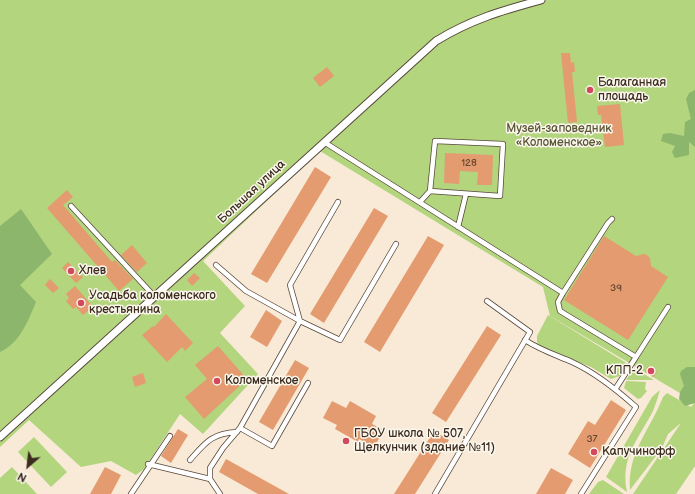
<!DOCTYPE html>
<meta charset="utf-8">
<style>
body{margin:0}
#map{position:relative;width:695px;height:494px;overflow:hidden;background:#f8ead7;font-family:"Balsamiq Sans",sans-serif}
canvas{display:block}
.north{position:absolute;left:8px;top:446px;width:40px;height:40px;-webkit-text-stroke:3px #fbf7ec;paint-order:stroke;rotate:208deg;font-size:11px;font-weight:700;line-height:16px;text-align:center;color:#3b2a1e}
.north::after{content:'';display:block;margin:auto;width:14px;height:18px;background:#3b2a1e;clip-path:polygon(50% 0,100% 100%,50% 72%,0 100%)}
</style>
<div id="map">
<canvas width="695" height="494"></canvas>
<div class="north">N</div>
</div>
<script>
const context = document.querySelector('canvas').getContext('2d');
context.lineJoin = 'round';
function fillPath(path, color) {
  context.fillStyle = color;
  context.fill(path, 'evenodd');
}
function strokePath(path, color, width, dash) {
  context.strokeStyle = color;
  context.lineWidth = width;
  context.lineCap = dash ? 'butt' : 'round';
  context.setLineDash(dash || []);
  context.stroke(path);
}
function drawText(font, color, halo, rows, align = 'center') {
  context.font = font + ' "Balsamiq Sans",sans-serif';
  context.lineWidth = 3;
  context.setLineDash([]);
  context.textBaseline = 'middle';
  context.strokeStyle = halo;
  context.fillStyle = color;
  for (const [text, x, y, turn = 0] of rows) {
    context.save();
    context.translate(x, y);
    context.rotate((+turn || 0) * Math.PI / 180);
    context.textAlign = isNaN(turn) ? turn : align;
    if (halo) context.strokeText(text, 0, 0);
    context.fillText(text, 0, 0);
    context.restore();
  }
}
const green = new Path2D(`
 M0,0H695V466L676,494H633L681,423L668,434L662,448L630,490C627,453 650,430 663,397L667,393L691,407L695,402L550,316L543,287L320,151L203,261L245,306L220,333L258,374L203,434L180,414L144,469L136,475L111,461L81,467L29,420L0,447Z
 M548,315L628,364L620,376L611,379L591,367L543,348L537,343V336Z
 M634,368L654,380H626Z
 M626,381L646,382L645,389L647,391L641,398L638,399L624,388Z
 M660,390C658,396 656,404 653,411C638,440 620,457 627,492L606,477L652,397Z
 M34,437L67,472L51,487L18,452Z
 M12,467L37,494H0V478Z
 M603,480L624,494H589L598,482Z`);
const forest = new Path2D(`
 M695,90V147L689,142V155L675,158L672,152L675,146L661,141L663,134L670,133L684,136L685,122L691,119L686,99L689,93Z
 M21,209L52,254L20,285L36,302C28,321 20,343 0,352V226Z
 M687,367H695V403L685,406L679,399L680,392L684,386L680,374L681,371Z`);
const building = new Path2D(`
 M561,53H570L571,63L574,62L575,72H572L577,122L568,123Z
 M327,67L334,76L320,87L313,78Z
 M620,104L624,145L605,147L601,115H598L597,106Z
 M445,153L493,155L492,185H477L478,172L460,171L459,184L444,183Z
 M315,167L331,177L267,283L251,274Z
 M67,190L73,197L63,205L112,262L115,260L133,279L119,291L47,208Z
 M374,208L388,216L324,323L310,314Z
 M428,236L444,245L380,352L364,342Z
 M604,236L636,256L644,254L647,255L650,258L651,266L668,277L628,340L564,300Z
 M132,245L147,263L137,272L121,255Z
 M68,262L83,277L76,283L62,268Z
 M194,273L200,278L192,286L187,280Z
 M50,279L59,288L53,293L45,285Z
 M75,286L93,307L83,315L76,307L73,309L66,301L69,298L66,294Z
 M266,310L282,321L267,347L250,337Z
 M166,314L193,343L185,351L182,347L167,362L142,335L153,326L154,327Z
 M487,326L501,335L446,422L432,413Z
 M218,346L247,379L204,419L185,397L207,379L195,365Z
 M295,360L309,368L273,430L259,422Z
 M648,366L657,371L653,377L645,372Z
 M143,373L146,383L135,387L132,377Z
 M611,400L626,410L590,468L568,454L588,421L595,425Z
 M332,401L346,408L350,401L376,416L372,424L384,430L374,447L359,439L358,442L335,429L337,425L323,418Z
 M178,429L188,435L171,463L161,456Z
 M434,431L449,440L415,494H394Z
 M226,459L289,494H258L219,472Z
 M105,467L121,475L111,494H90Z
 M551,468L573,480L565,494H536Z`);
const service = new Path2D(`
 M324,142L563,293L558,302L560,311L636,357L668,307
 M420,202L430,191L500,196L503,144L435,141L430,191
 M71,206L154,296
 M458,227L466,194
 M216,265L246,291L300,321L340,340L396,244
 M563,293L608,223L612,219
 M525,340C540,350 556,355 572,362C596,373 617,390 636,407L581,494
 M616,388L636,357
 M240,428L272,446L308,383
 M190,460C205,443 212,433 237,432
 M148,464L210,479
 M131,494L170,436
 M220,494L210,479V468L223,448L240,428L300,321L290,285L338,202
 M435,494L530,332L487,301`);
const pedestrian = new Path2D(`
 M0,437L436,41C472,19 501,11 541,0`);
const markers = [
 [590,90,4,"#d1495b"],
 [71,271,4,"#d1495b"],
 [81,303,4,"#d1495b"],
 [651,371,4,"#d1495b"],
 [217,381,4,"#d1495b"],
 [346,441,4,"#d1495b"],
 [594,452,4,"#d1495b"]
];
const numberNames = [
 ["128",469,163],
 ["39",616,288],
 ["37",592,439]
];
const poiNames = [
 ["Балаганная",598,83],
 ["площадь",598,97],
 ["Хлев",79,271],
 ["Усадьба коломенского",89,296],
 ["крестьянина",89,310],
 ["КПП-2",643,371,"right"],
 ["Коломенское",225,381],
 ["ГБОУ школа № 507,",354,434],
 ["Щелкунчик (здание №11)",354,448],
 ["Капучинофф",602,452]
];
const parkNames = [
 ["Музей-заповедник",559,129],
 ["«Коломенское»",559,143]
];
const streetNames = [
 ["Большая улица",252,192,-43]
];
fillPath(green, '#b2d57e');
fillPath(forest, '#8db66d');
fillPath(building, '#e49b6f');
strokePath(service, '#57473a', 6);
strokePath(pedestrian, '#57473a', 9);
strokePath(service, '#fff', 4.5);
strokePath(pedestrian, '#fff', 7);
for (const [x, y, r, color] of markers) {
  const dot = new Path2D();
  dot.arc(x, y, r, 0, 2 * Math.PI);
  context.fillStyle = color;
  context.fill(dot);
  strokePath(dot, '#fbf7ec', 1.5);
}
drawText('10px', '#654632', null, numberNames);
drawText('12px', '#3b2a1e', '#fbf7ec', poiNames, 'left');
drawText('12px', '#595536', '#fbf7ec', parkNames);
drawText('12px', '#3b2a1e', '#fbf7ec', streetNames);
</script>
